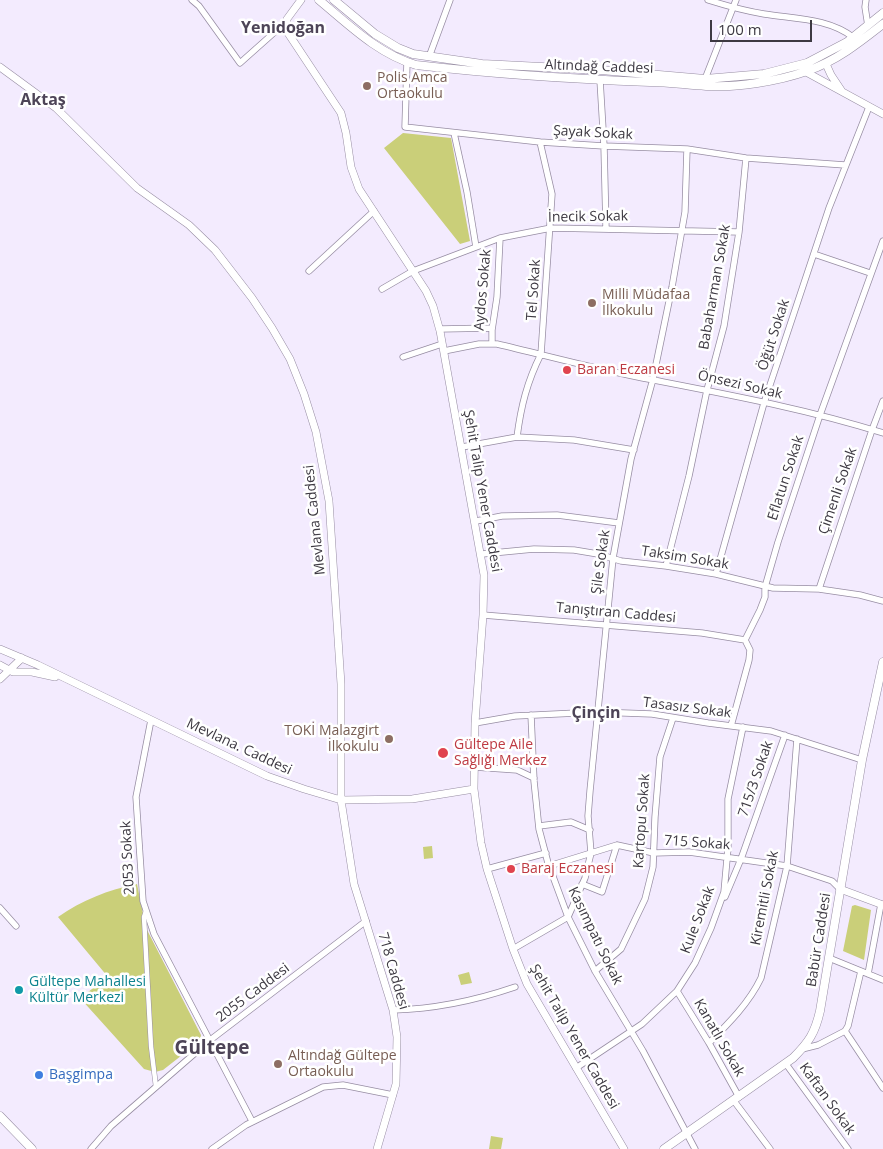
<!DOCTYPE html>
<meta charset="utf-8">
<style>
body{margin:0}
#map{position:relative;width:883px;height:1149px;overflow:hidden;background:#f3ebfe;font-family:"Open Sans",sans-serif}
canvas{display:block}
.scale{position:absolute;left:710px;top:20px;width:102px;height:22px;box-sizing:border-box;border:2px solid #3d3942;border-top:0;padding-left:6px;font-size:15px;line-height:18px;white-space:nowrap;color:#3d3942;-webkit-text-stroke:4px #fff;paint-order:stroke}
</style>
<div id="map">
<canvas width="883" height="1149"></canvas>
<div class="scale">100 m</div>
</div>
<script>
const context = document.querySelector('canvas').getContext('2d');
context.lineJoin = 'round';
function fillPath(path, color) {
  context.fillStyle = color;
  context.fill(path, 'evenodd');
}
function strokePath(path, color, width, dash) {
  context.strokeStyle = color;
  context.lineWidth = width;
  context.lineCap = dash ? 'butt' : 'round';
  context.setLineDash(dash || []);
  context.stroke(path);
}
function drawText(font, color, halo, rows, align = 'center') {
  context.font = font + ' "Open Sans",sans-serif';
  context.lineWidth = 5;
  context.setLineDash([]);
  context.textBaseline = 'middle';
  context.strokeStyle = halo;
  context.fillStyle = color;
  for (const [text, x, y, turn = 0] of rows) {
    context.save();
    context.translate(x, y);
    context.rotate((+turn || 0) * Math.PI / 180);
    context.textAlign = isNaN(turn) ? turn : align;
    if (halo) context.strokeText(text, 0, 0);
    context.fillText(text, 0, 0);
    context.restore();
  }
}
const green = new Path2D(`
 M403,133L451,138L470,241L460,244L384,148Z
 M432,846L433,858L424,859L423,847Z
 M137,884L146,928L201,1035L200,1041L163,1070L155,1072L144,1069L80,998L108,977L58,917C82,900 108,890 137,884Z
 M855,905L871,910L864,960L843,951L852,906Z
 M469,972L472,983L461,985L458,975Z
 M491,1136L503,1138L501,1149H489Z`);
const pedestrian = new Path2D(`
 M146,911L144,917L151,1046L156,1087`);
const minor = new Path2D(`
 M192,0L199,6L240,63L286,22
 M708,0C727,6 745,11 764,14C794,19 829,18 854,38
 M866,0L865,7L868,26
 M429,57L450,0
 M407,62L405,127L540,142L604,146L687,149L746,158L845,165
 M705,79L736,0
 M600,80L604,146L606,228
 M454,133L467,192L476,247
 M814,254L870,273
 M309,271L374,211
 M382,289L413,271L500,238L551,228L739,232
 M440,329L492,328
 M492,344V330L497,297L500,238
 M444,351L479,344H497C544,355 591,368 638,377C720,393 803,408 883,433
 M403,357L442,344
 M517,437C521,406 527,382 541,354L552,194L540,142
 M462,447L517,437L574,440L634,450
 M476,521L502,516L557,515L619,523
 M482,554L534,549L574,550L598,554L621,561L666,566L716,574L773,588L819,589L860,595L883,601
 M666,566L689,476L707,390L724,326L739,232L746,158
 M716,574L764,403L829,208L869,107
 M819,589L872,430L883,401
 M483,615L702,633L745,640
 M745,640L760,610L765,597V587L778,542L820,415L883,241
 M531,715L534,781L539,829L548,863L568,917L595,971L643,1051L695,1149
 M151,720L136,797L143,901L154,934L252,1121
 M475,723L515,716L597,712L652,714L708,723L771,731L862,760
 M731,726L749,660L750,650L745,640
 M474,767L517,770L534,778
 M539,826L571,822L590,830
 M549,866L617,845L654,853L689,852L787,866L832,881L840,889
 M487,869L546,853
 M582,884L602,892L617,845
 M725,897L741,859L785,735
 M0,908L16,926
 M513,949L568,917L585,878L591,853L588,816L590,791L613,558L631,459L653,379L672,287L685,212L687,149
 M829,958L883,980
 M595,971L621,949L645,899L653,867L655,817L660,757L673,718
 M868,974L881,904
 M677,991L709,1043L739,1097
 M393,1010C436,1009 474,1001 515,987
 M845,1031L883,1088
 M845,1031L848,1026L861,971
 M709,1043C729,1023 749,1003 761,978L787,866L797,739
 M802,1049L818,1045L845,1031
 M786,1064L848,1149
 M576,1068L642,1024L677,991L695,963L711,928L724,892L728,848V799L743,727
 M734,1101L770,1149
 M91,1149L111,1126L209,1041L366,921
 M212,1149L246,1125L323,1087L343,1085L393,1095`);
const tertiary = new Path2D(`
 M301,0L287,19L286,30L341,113L346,133L351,167L359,189L426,291L433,306L440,331L484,575L483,615L475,723L474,789L481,843L487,869L513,949L527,984L624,1149
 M826,64L831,75L841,90
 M0,67L56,108L137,188L189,225L215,250L252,298L272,328L290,359L304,394L316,432L329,501L341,684V800L354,884L393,1010L397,1037L396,1084L377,1149
 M806,72L883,114
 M0,649L38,665L267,776L304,789L341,800L412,799L474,789
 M0,665L13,672H32L55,677
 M0,679L22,658
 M840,889L883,905`);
const secondary = new Path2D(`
 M319,0C348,24 378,54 416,65C494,74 571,79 650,82C669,82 687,85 706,86C736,88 779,81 807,71C836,61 859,43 883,24
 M334,0L375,34L398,48L413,54L482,64L601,70L705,79L764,74L807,63L847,42L883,13
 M0,1116L32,1149
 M664,1149L793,1058C809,1042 815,1033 820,1011L862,760L883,662`);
const markers = [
 [367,86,5,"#8d6e63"],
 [592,303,5,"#8d6e63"],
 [567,370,5,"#e0444e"],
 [389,739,5,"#8d6e63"],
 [443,753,6,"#e0444e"],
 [511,869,5,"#e0444e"],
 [19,990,5,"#0f9aa8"],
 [278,1064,5,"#8d6e63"],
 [39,1075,5,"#3f7fe0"]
];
const streetNames = [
 ["Altındağ Caddesi",599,67,2],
 ["Şayak Sokak",593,133,3],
 ["İnecik Sokak",588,217,-1],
 ["Babaharman Sokak",715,287,-80],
 ["Aydos Sokak",483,290,-85],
 ["Tel Sokak",534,290,-86],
 ["Öğüt Sokak",774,335,-72],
 ["Önsezi Sokak",740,385,13],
 ["Eflatun Sokak",786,478,-72],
 ["Şehit Talip Yener Caddesi",482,491,80],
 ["Çimenli Sokak",838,491,-71],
 ["Mevlana Caddesi",315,520,-96],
 ["Taksim Sokak",685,558,9],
 ["Şile Sokak",601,562,-82],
 ["Tanıştıran Caddesi",616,613,5],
 ["Tasasız Sokak",687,708,7],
 ["Mevlana. Caddesi",239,747,25],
 ["715/3 Sokak",756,779,-71],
 ["Kartopu Sokak",642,821,-86],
 ["715 Sokak",697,843,4],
 ["2053 Sokak",128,858,-93],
 ["Kiremitli Sokak",765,898,-79],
 ["Kule Sokak",698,920,-69],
 ["Kasımpatı Sokak",595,936,64],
 ["Babür Caddesi",819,940,-81],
 ["718 Caddesi",393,971,74],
 ["2055 Caddesi",253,993,-37],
 ["Şehit Talip Yener Caddesi",574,1037,60],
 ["Kanatlı Sokak",719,1038,60],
 ["Kaftan Sokak",827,1099,54]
];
const educationNames = [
 ["Polis Amca",377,78],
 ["Ortaokulu",377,94],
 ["Milli Müdafaa",602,295],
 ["İlkokulu",602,311],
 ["TOKİ Malazgirt",379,731,"right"],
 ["İlkokulu",379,747,"right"],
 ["Altındağ Gültepe",288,1056],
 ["Ortaokulu",288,1072]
];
const healthNames = [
 ["Baran Eczanesi",577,370],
 ["Gültepe Aile",454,745],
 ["Sağlığı Merkez",454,761],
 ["Baraj Eczanesi",521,869]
];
const cultureNames = [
 ["Gültepe Mahallesi",29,982],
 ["Kültür Merkezi",29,998]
];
const shopNames = [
 ["Başgimpa",49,1075]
];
const quarterNames = [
 ["Yenidoğan",283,28],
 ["Aktaş",43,100],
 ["Çinçin",596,713]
];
const districtNames = [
 ["Gültepe",212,1049]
];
fillPath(green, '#cacf79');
strokePath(pedestrian, '#978da3', 5.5);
strokePath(minor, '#978da3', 7);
strokePath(tertiary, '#978da3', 8);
strokePath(secondary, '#978da3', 9);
strokePath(pedestrian, '#fff', 4.5);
strokePath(minor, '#fff', 5.5);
strokePath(tertiary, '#fff', 7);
strokePath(secondary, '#fff', 8);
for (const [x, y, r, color] of markers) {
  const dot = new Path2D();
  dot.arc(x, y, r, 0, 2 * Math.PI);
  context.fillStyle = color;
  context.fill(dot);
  strokePath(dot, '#fff', 2);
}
drawText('14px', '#3d3942', '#fff', streetNames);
drawText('14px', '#785e54', '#fff', educationNames, 'left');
drawText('14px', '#be3a42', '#fff', healthNames, 'left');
drawText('14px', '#0d838f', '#fff', cultureNames, 'left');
drawText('14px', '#366cbe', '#fff', shopNames, 'left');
drawText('bold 16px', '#4d4457', '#fff', quarterNames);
drawText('bold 19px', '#4d4457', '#fff', districtNames);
</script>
